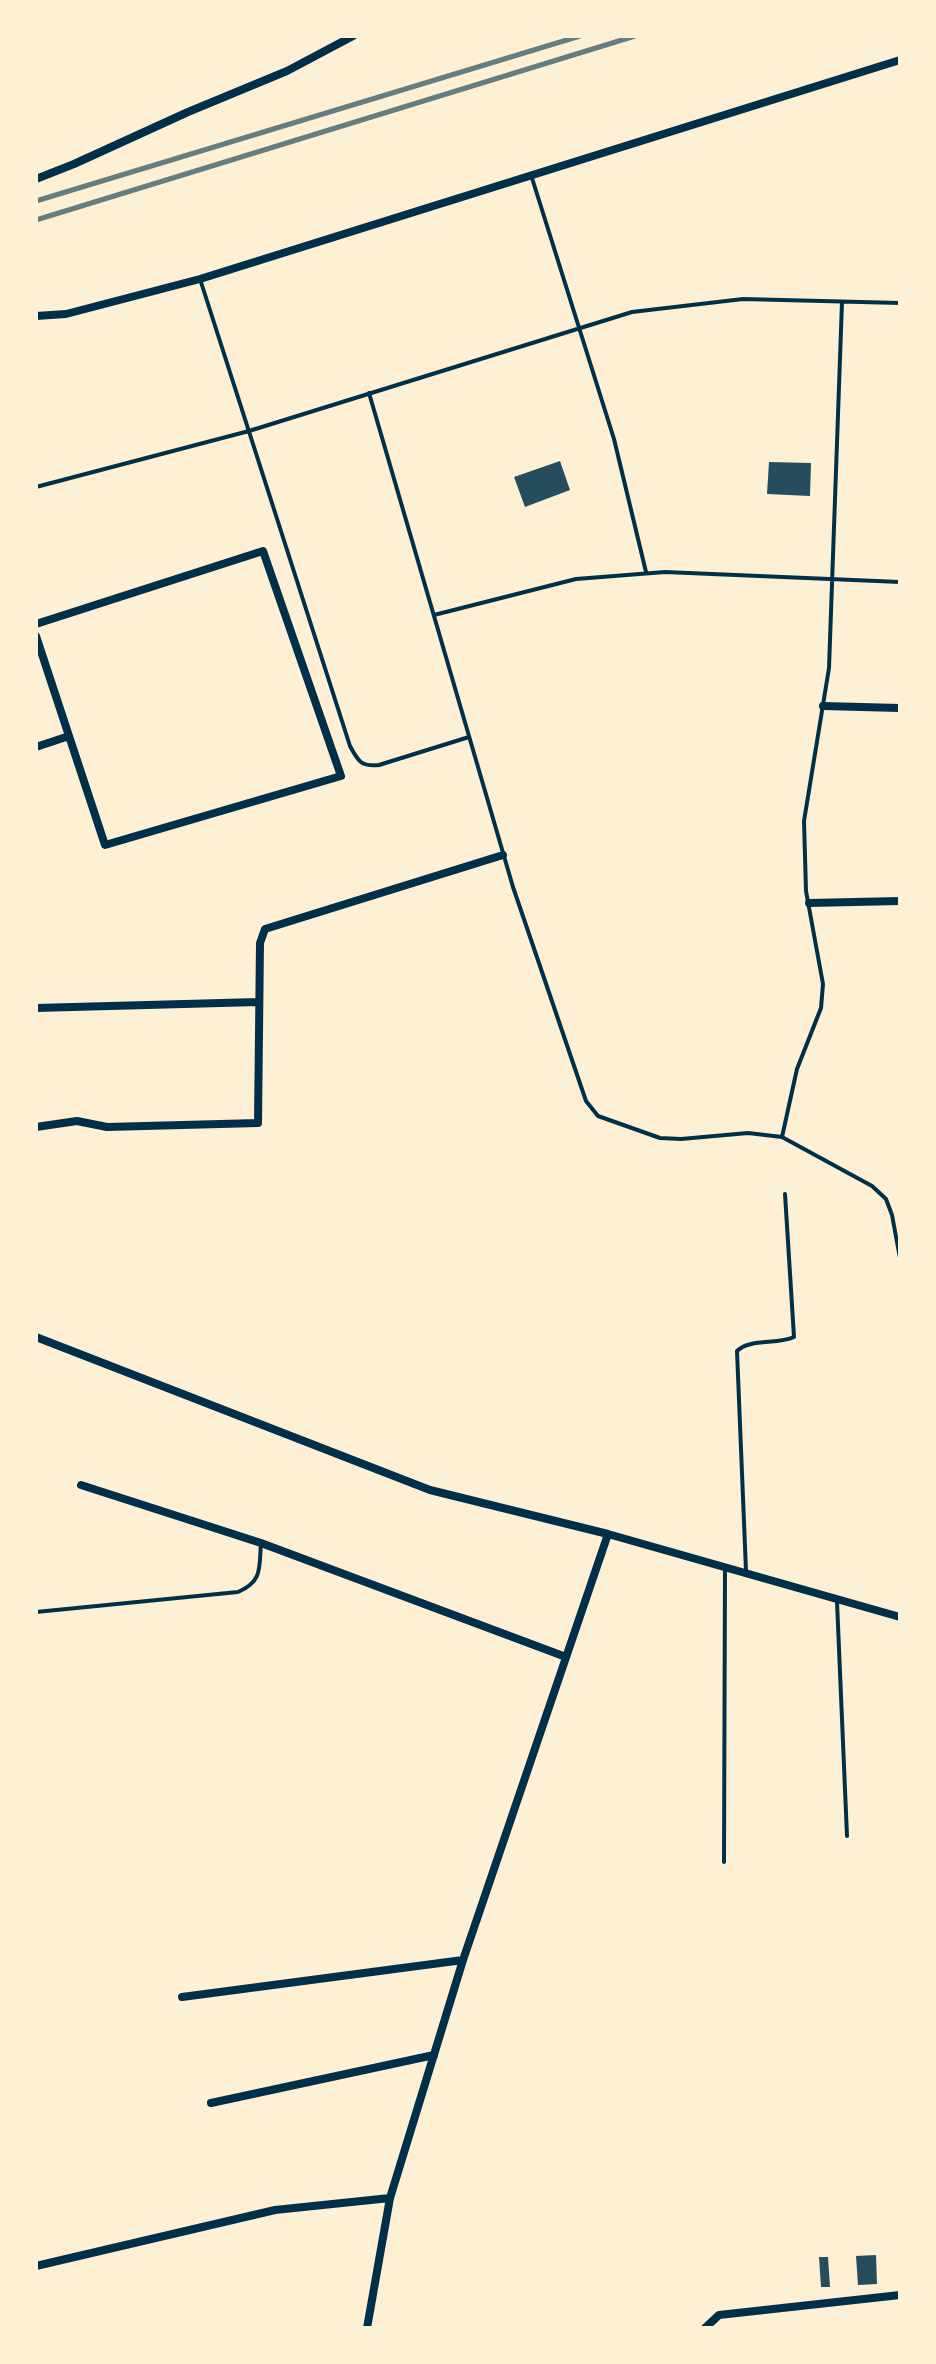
<!DOCTYPE html>
<style>
body{margin:0}
#map{position:relative;width:936px;height:2364px;overflow:hidden;background:#fdf0d5;font-family:Cabin,sans-serif}
canvas{display:block}
.frame{position:absolute;inset:0;border:38px solid #fdf0d5;pointer-events:none}
</style>
<div id="map">
<canvas width="936" height="2364"></canvas>
<div class="frame"></div>
</div>
<script>
const context = document.querySelector('canvas').getContext('2d');
context.lineJoin = 'round';
function fillPath(path, color) {
  context.fillStyle = color;
  context.fill(path, 'evenodd');
}
function strokePath(path, color, width, dash) {
  context.strokeStyle = color;
  context.lineWidth = width;
  context.lineCap = dash ? 'butt' : 'round';
  context.setLineDash(dash || []);
  context.stroke(path);
}
const building = new Path2D(`
 M560,461L570,490L525,507L514,477Z
 M769,462L811,463L810,496L767,494Z
 M876,2255L877,2284L858,2285L856,2256Z
 M819,2257H828L830,2287H821Z`);
const service = new Path2D(`
 M532,178L614,439L646,572
 M200,279L350,746C358,761 361,767 379,765L469,737
 M369,393L513,887L586,1101L598,1116L660,1138L681,1139L748,1133L782,1137L872,1186L886,1199L892,1215L900,1258
 M36,487L249,431L632,312L743,299L900,303
 M434,615L576,579L665,572L900,582
 M782,1137L797,1069L821,1008L823,984L806,891L804,821L829,668L842,302
 M746,1571L737,1351C750,1338 777,1345 794,1337L785,1194
 M837,1602L847,1836
 M36,1612L238,1592C263,1581 259,1568 261,1543
 M724,1862L725,1567`);
const minor = new Path2D(`
 M36,179L74,164L188,112L287,71L353,36
 M36,316L66,314L200,279L900,60
 M36,624L263,551L341,776L105,845L36,636
 M823,706L900,708
 M36,747L69,736
 M809,903L900,901
 M36,1008L258,1002
 M36,1127L77,1121L107,1127L258,1123L260,943L265,929L503,855
 M36,1337L430,1490L608,1534L900,1617
 M81,1485L261,1543L566,1657
 M182,1997L463,1960
 M211,2103L434,2055
 M36,2266L275,2210L390,2198
 M367,2328L390,2198L463,1960L608,1534
 M705,2328L719,2315L900,2295`);
const rail = new Path2D(`
 M36,201L580,36
 M36,220L635,36`);
fillPath(building, '#264d5e');
strokePath(service, '#003049', 4);
strokePath(minor, '#003049', 8);
strokePath(rail, '#657d81', 5);
</script>
